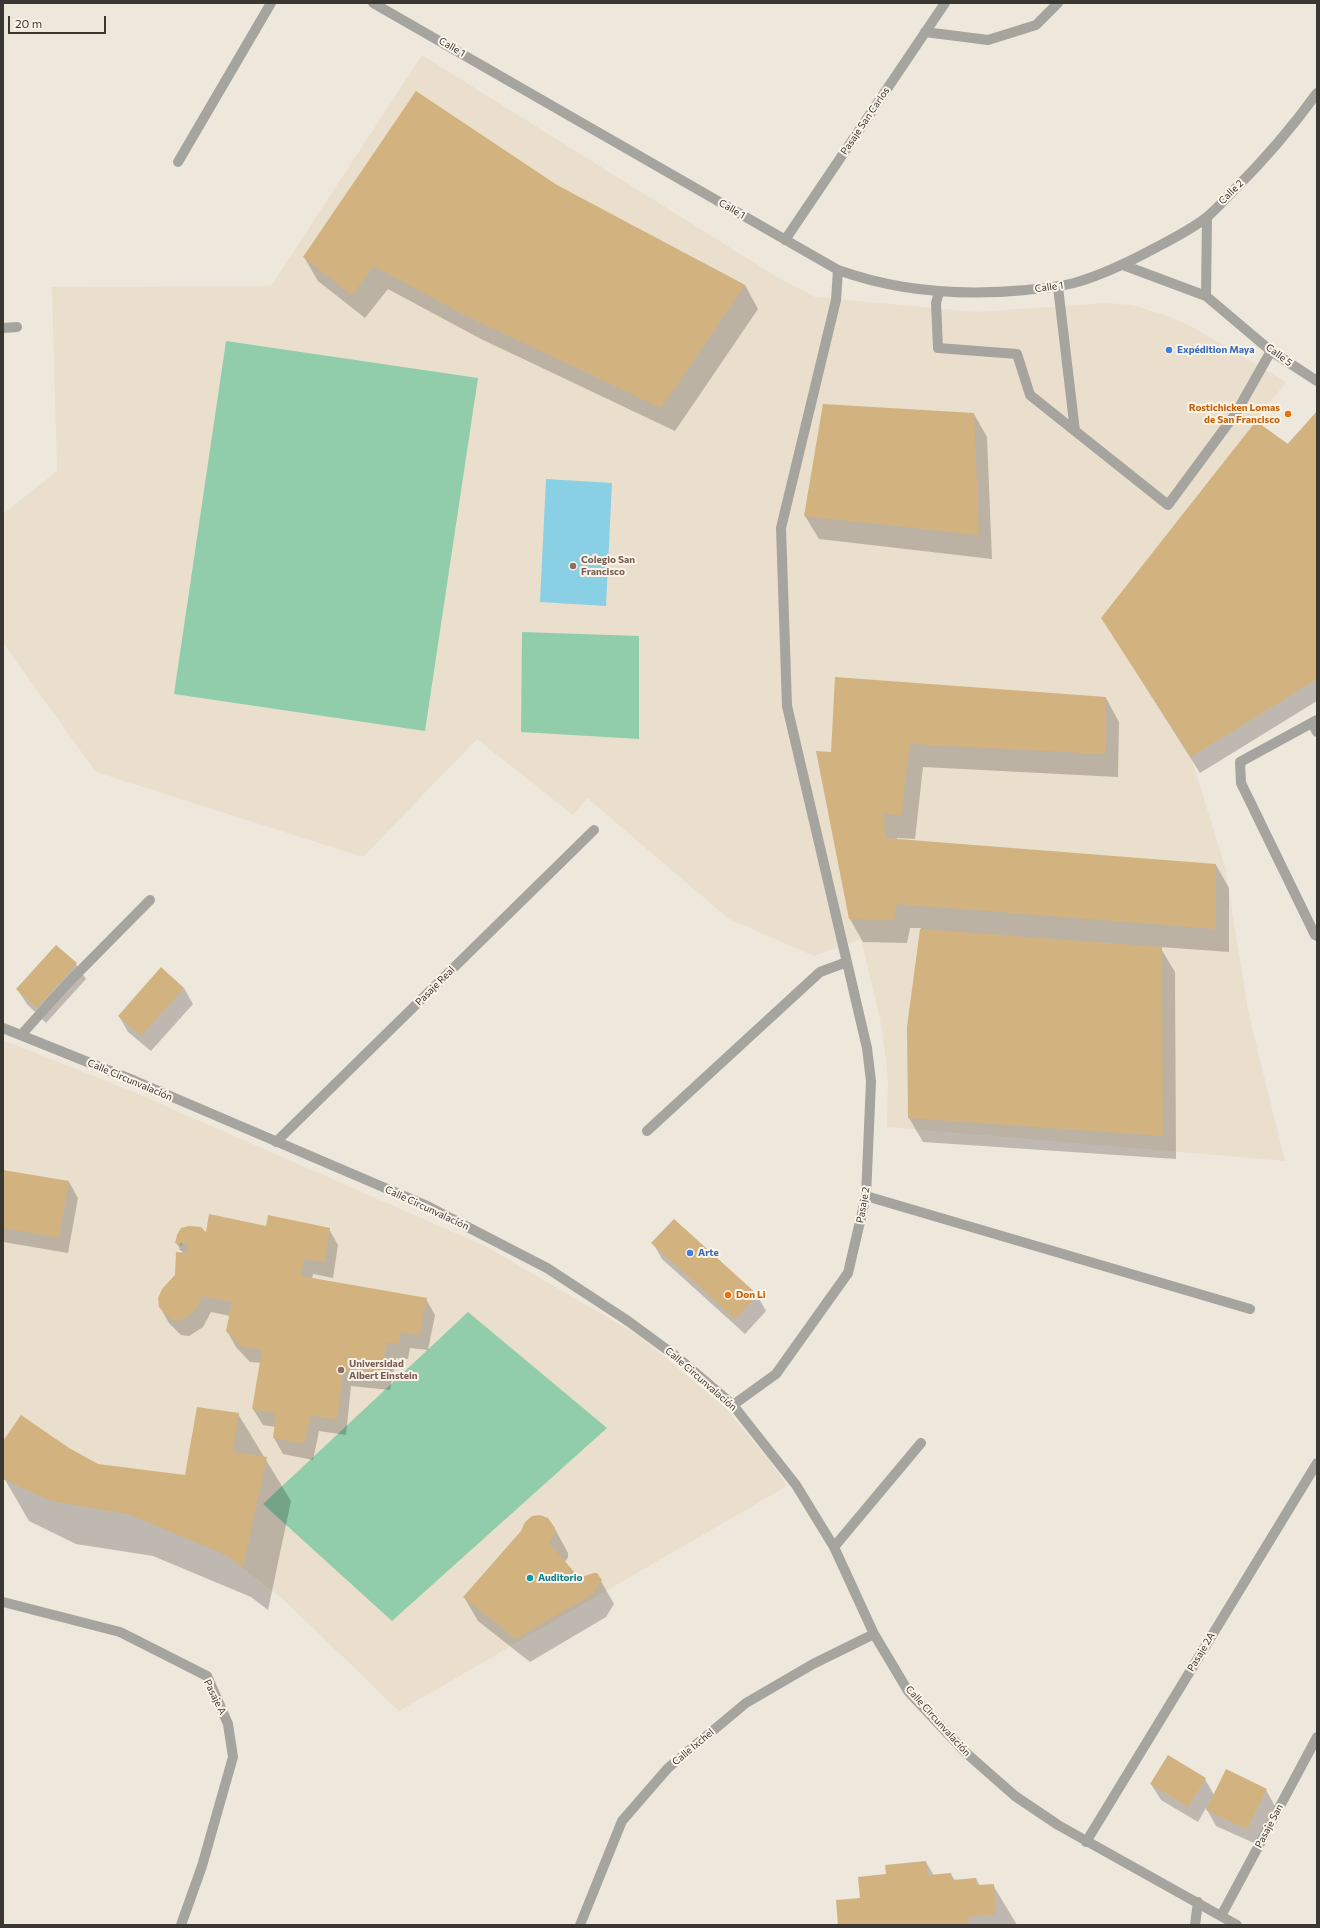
<!DOCTYPE html>
<meta charset="utf-8">
<style>
body{margin:0}
#map{position:relative;width:1320px;height:1928px;overflow:hidden;background:#eee7dc;font-family:Commissioner,sans-serif}
canvas{display:block}
.frame{position:absolute;inset:0;border:4px solid #3a3733;pointer-events:none}
.scale{position:absolute;left:8px;top:16px;width:98px;height:18px;box-sizing:border-box;border:2px solid #3a3733;border-top:0;padding-left:5px;font-size:12px;line-height:14px;white-space:nowrap;color:#3a3733;-webkit-text-stroke:3px #fcf4e9;paint-order:stroke}
</style>
<div id="map">
<canvas width="1320" height="1928"></canvas>
<div class="frame"></div>
<div class="scale">20 m</div>
</div>
<script>
const context = document.querySelector('canvas').getContext('2d');
context.lineJoin = 'round';
function fillPath(path, color) {
  context.fillStyle = color;
  context.fill(path, 'evenodd');
}
function strokePath(path, color, width, dash) {
  context.strokeStyle = color;
  context.lineWidth = width;
  context.lineCap = dash ? 'butt' : 'round';
  context.setLineDash(dash || []);
  context.stroke(path);
}
function drawText(font, color, halo, rows, align = 'center') {
  context.font = font + ' Commissioner,sans-serif';
  context.lineWidth = 4;
  context.setLineDash([]);
  context.textBaseline = 'middle';
  context.strokeStyle = halo;
  context.fillStyle = color;
  for (const [text, x, y, turn = 0] of rows) {
    context.save();
    context.translate(x, y);
    context.rotate((+turn || 0) * Math.PI / 180);
    context.textAlign = isNaN(turn) ? turn : align;
    if (halo) context.strokeText(text, 0, 0);
    context.fillText(text, 0, 0);
    context.restore();
  }
}
const built = new Path2D(`
 M422,55L782,280L815,297L976,312L1106,303L1132,305L1165,315L1189,325L1286,382L1102,618L1191,757L1225,866L1248,1011L1285,1161L887,1127L888,1080L885,1052L880,1019L861,939L814,956L729,919L587,798L573,815L477,739L363,857L96,772L3,643V514L57,471L52,287L271,286Z
 M3,1040L136,1093L485,1246L636,1334L724,1406L771,1463L787,1486L399,1711L285,1601L226,1555L128,1514L51,1501L3,1479Z`);
const green = new Path2D(`
 M226,341L478,378L425,731L174,694Z
 M522,632L639,636V739L521,732Z
 M468,1312L607,1428L392,1621L263,1504Z`);
const water = new Path2D(`
 M546,479L612,483L606,606L540,602Z`);
const shadow = new Path2D(`
 M556,186L745,285L758,309L675,431L479,338L388,289L365,318L318,281L304,257Z
 M1317,412V701L1200,773L1112,634Z
 M974,414L987,437L992,559L819,539L805,516Z
 M1106,698L1119,722L1118,777L923,767L915,839L897,838V840L1216,865L1229,888V952L1160,947L1175,972L1176,1159L923,1142L909,1118L908,1027L921,928H910L907,943L863,942L850,919L832,753Z
 M56,946L76,964L86,979L46,1023L27,1004L17,989Z
 M184,988L193,1004L151,1051L128,1032L119,1016Z
 M3,1171L69,1182L78,1198L68,1253L3,1242Z
 M266,1228L329,1229L338,1245L333,1278L313,1274L312,1279L426,1299L435,1315L428,1350L410,1348L408,1359L396,1358L390,1390L351,1386L346,1435L319,1431L313,1460L283,1454L274,1438L275,1427L263,1425L253,1409L261,1363L250,1362L236,1347L227,1331L230,1316L211,1312L203,1327L189,1336L181,1335L169,1323L160,1307L176,1276L183,1253L176,1243L207,1234Z
 M653,1243L757,1295L766,1311L745,1334L662,1259Z
 M238,1414L291,1501L268,1610L251,1597L153,1556L76,1544L29,1521L4,1478L3,1442L69,1449L98,1465L186,1476Z
 M555,1529L568,1553V1557L565,1562L581,1581L597,1574L614,1604L606,1617L530,1662L478,1621L464,1597Z
 M1205,1779L1214,1795L1266,1790L1275,1806L1256,1844L1216,1826L1206,1808L1198,1822L1161,1800L1151,1784Z
 M926,1862L934,1876L951,1874L955,1881L976,1879L980,1886L993,1885L1017,1925H839L861,1899L887,1875Z`);
const building = new Path2D(`
 M416,91L557,185L745,285L661,408L464,315L374,266L352,295L303,257Z
 M823,404L974,413L979,535L804,516Z
 M1317,411V679L1191,757L1101,618L1256,421L1288,444Z
 M835,677L1106,697L1105,754L910,744L901,815L884,814L885,838L1216,864V929L897,904L894,920L849,919L816,751L831,752Z
 M920,929L1162,947L1163,1136L908,1118L907,1027Z
 M56,945L77,963L37,1008L16,989Z
 M161,967L184,988L141,1036L118,1016Z
 M3,1170L69,1181L59,1238L3,1228Z
 M209,1214L266,1226L268,1215L330,1228L325,1262L304,1259L301,1276L427,1298L419,1335L401,1332L399,1344L387,1342L381,1374L343,1370L337,1420L311,1415L304,1444L273,1438L276,1414L252,1409L262,1350L240,1346L226,1331L232,1302L202,1296L195,1311L180,1321L171,1320L159,1307L158,1298L162,1289L175,1275L176,1252L188,1253V1243H175L177,1235L181,1228L189,1226L201,1227L206,1232Z
 M674,1219L758,1295L735,1319L651,1243Z
 M197,1407L239,1413L233,1452L267,1457L243,1568L226,1555L128,1514L51,1501L3,1479V1441L21,1415L69,1448L98,1464L185,1475Z
 M540,1515L548,1518L555,1528V1533L549,1543L581,1580L584,1576L594,1573H597L602,1580L593,1594L516,1639L463,1597L521,1531L525,1522L532,1516Z
 M1168,1755L1206,1778L1188,1807L1150,1784Z
 M1226,1769L1267,1789L1247,1829L1206,1810Z
 M926,1861L928,1875L951,1873L952,1880L976,1878L977,1885L994,1884L996,1914L968,1917L969,1925H838L836,1900L860,1898L858,1877L886,1874L885,1865Z`);
const path = new Path2D(`
 M181,1243V1250`);
const minor = new Path2D(`
 M373,3L838,270C899,292 963,296 1026,290C1042,288 1058,287 1074,283C1103,275 1131,261 1157,247C1174,238 1192,229 1207,217C1217,209 1225,199 1234,190C1266,158 1291,129 1317,93
 M925,32L988,40L1036,25L1058,3
 M178,162L271,3
 M785,240L945,3
 M1123,265L1206,296L1271,351L1317,381
 M1058,287L1075,431
 M939,292L936,303L938,348L1017,354L1030,395L1168,505L1236,413L1271,351
 M1206,296L1207,217
 M3,328L17,327
 M1317,720L1240,762L1241,783L1315,935L1317,936
 M1312,723L1317,732
 M3,1028L135,1081L425,1205L547,1268L628,1321L677,1357L733,1405L796,1485L834,1547L874,1634L908,1691L965,1752L1015,1796L1058,1825L1237,1925
 M21,1035L67,984L150,900
 M647,1131L820,972L847,962
 M276,1142L594,830
 M866,1196L1250,1309
 M733,1405L776,1374L848,1273L866,1196L871,1081L867,1048L787,706L781,528L836,300L838,270
 M834,1547L921,1443
 M3,1602L120,1632L207,1676L228,1724L233,1757L202,1866L181,1925
 M1086,1842L1317,1463
 M1221,1916L1317,1737
 M580,1925L622,1821L668,1768L746,1703L813,1664L874,1634
 M1195,1925L1198,1902`);
const markers = [
 [1169,350,4,"#3f7fe0"],
 [1288,414,4,"#e8710a"],
 [573,566,4,"#8d6e63"],
 [690,1253,4,"#3f7fe0"],
 [728,1295,4,"#e8710a"],
 [341,1370,4,"#8d6e63"],
 [530,1578,4,"#0f9aa8"]
];
const streetNames = [
 ["Calle 1",452,47,30],
 ["Pasaje San Carlos",865,121,-56],
 ["Calle 2",1231,192,-45],
 ["Calle 1",732,209,30],
 ["Calle 1",1049,287,-8],
 ["Calle 5",1279,355,36],
 ["Pasaje Real",435,986,-45],
 ["Calle Circunvalación",130,1080,23],
 ["Pasaje 2",863,1205,-80],
 ["Calle Circunvalación",427,1208,25],
 ["Calle Circunvalación",701,1379,41],
 ["Pasaje 2A",1201,1652,-59],
 ["Pasaje A",215,1697,64],
 ["Calle Circunvalación",938,1721,48],
 ["Calle Ixchel",693,1747,-40],
 ["Pasaje San",1269,1826,-62]
];
const shopNames = [
 ["Expédition Maya",1177,350],
 ["Arte",698,1253]
];
const foodNames = [
 ["Rostichicken Lomas",1280,408],
 ["de San Francisco",1280,420],
 ["Don Li",736,1295,"left"]
];
const educationNames = [
 ["Colegio San",581,560],
 ["Francisco",581,572],
 ["Universidad",349,1364],
 ["Albert Einstein",349,1376]
];
const cultureNames = [
 ["Auditorio",538,1578]
];
fillPath(built, '#eadfcc');
fillPath(green, '#92cdab');
fillPath(water, '#89d0e5');
fillPath(shadow, '#0003');
fillPath(building, '#d2b37f');
strokePath(path, '#a29d95', 2.5, [3, 3]);
strokePath(minor, '#a5a49e', 10);
for (const [x, y, r, color] of markers) {
  const dot = new Path2D();
  dot.arc(x, y, r, 0, 2 * Math.PI);
  context.fillStyle = color;
  context.fill(dot);
  strokePath(dot, '#fcf4e9', 1.5);
}
drawText('10px', '#3a3733', '#fcf4e9', streetNames);
drawText('bold 10px', '#366cbe', '#fcf4e9', shopNames, 'left');
drawText('bold 10px', '#c56008', '#fcf4e9', foodNames, 'right');
drawText('bold 10px', '#785e54', '#fcf4e9', educationNames, 'left');
drawText('bold 10px', '#0d838f', '#fcf4e9', cultureNames, 'left');
</script>
